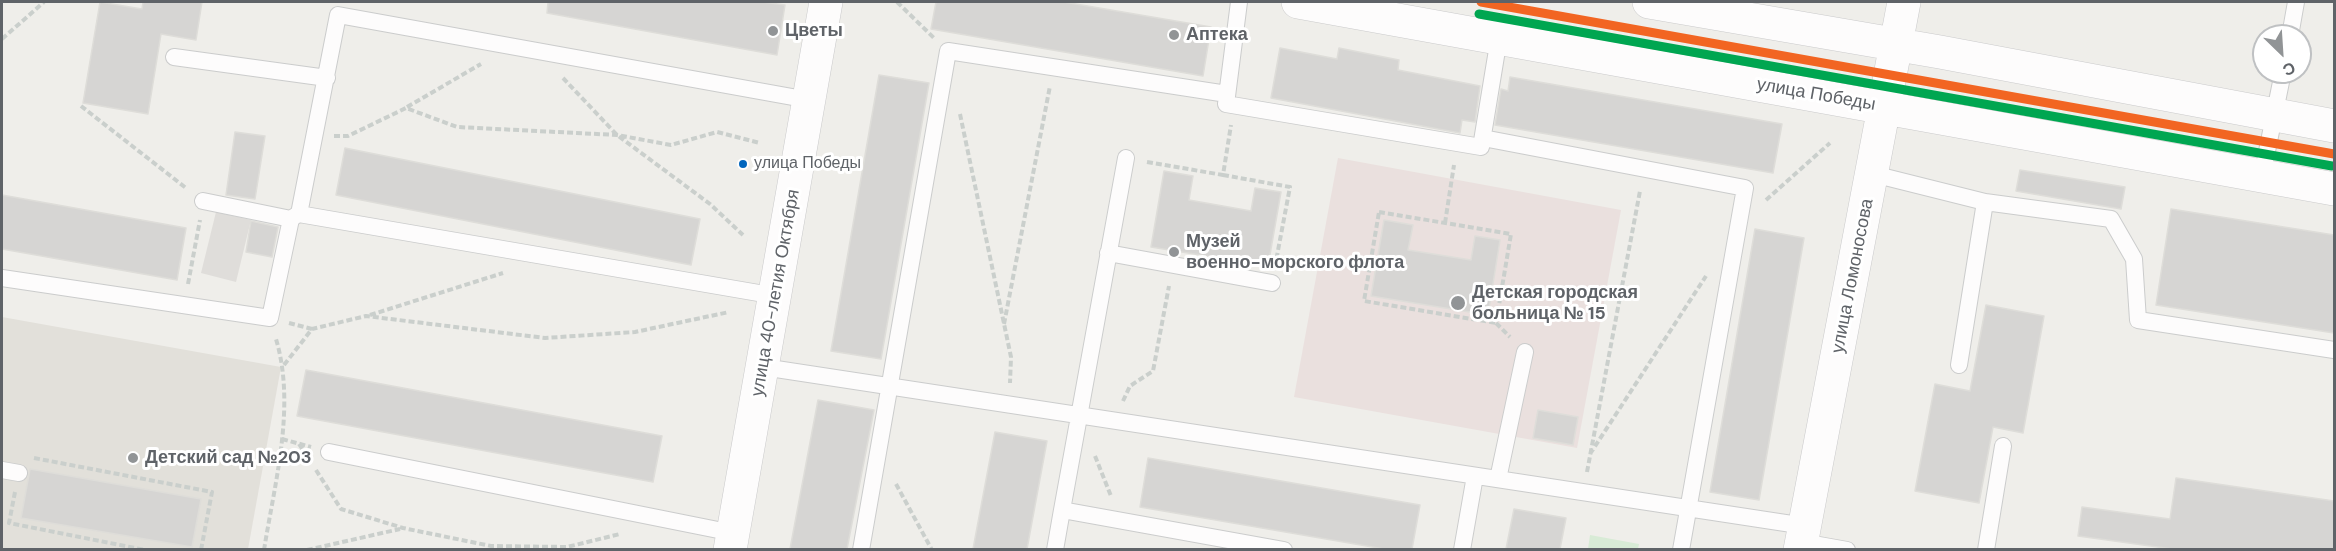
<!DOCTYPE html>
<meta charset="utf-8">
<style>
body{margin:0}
#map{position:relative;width:2336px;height:551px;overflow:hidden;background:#efeeea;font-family:"DM Sans",sans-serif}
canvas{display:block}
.frame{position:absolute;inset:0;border:3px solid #5f6368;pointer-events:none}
.north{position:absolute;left:2252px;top:24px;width:60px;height:60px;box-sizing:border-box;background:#fff;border:2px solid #bfc1c3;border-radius:50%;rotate:155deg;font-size:16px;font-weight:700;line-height:24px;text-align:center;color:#5f6368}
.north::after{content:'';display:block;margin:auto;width:21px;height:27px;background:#919496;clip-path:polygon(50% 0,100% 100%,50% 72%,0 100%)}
</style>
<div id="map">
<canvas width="2336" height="551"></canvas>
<div class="frame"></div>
<div class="north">С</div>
</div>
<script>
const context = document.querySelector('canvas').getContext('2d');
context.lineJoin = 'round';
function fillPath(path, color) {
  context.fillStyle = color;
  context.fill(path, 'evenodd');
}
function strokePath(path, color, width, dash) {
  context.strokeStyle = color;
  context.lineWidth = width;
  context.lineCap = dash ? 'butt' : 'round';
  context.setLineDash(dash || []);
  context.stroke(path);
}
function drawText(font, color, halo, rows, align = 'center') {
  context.font = font + ' "DM Sans",sans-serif';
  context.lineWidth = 6;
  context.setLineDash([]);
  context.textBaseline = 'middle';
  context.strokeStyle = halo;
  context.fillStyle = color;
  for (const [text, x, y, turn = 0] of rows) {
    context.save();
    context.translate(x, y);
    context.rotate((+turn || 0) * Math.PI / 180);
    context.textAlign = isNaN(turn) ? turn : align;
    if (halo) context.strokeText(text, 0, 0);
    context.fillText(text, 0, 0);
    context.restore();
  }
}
const industrial = new Path2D(`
 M216,212L251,220L236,282L201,273Z`);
const education = new Path2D(`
 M2,317L281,367L248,549H2Z`);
const medical = new Path2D(`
 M1338,158L1621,210L1577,448L1294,397Z`);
const green = new Path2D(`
 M1590,535L1639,544L1638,549H1588Z`);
const building = new Path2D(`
 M100,2L142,9L143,2H202L196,40L161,34L148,114L83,103Z
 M548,2H763L785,5L777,55L547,13Z
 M936,2H1064L1211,27L1203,76L931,29Z
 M1280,48L1337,59L1339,48L1399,60L1398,70L1480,86L1475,122L1462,120L1460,133L1271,98Z
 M879,75L929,83L881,359L831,351Z
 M1510,77L1782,124L1773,173L1495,125L1501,89L1508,91Z
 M235,132L265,136L255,199L226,195Z
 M345,148L700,219L691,265L336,195Z
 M2020,170L2125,187L2121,209L2016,191Z
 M1164,171L1193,176L1189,200L1251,211L1255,188L1281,192L1268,266L1151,247Z
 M2,195L186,228L177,280L2,249Z
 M2171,209L2334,235V333L2156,305Z
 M1384,220L1413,225L1408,250L1471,260L1475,236L1500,240L1488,315L1371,296Z
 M251,221L278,227L272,257L246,252Z
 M1755,229L1804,238L1759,500L1710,492Z
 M1986,305L2044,316L2023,433L1993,427L1979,503L1915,491L1935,384L1970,391Z
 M306,370L662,436L653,482L297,416Z
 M818,400L874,410L847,549H790Z
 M1538,410L1578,417L1573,445L1533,438Z
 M995,432L1047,441L1027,549H973Z
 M1148,458L1420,505L1412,549H1384L1140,507Z
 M30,469L201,499L192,547L21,518Z
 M2176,478L2334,501V549H2172L2078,536L2082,507L2170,519Z
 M1514,509L1566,518L1560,549H1506Z`);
const path = new Path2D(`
 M897,2L934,38
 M2,39L44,2
 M563,78L617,135L710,204L743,235
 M81,106L186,188
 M407,107L481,64
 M960,114L1011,357L1010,383
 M334,136H348L406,108L457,127L617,135L671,145L717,132L760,143
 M1147,162L1223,175L1231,125
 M1223,175L1290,187L1276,261
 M1766,200L1830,143
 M1379,212L1511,234L1496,323L1364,301Z
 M1445,223L1454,165
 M188,284L200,220
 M370,315L503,273
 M289,323L312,329
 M1496,323L1510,337
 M1004,324L1050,86
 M284,365L312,329L366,316L545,338L635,332L729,312
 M1123,401L1130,386L1153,371L1169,286
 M282,439L311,447
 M299,444L307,456
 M1590,454L1706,276
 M1095,456L1111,496
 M34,458L212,492L201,550
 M316,470L341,509L403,528L491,546L567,547L620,534
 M1587,472L1640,191
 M896,484L932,550
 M15,492L9,523L145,550
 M264,550C275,481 296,406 276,339
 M307,550L400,529`);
const lane = new Path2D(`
 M1239,2L1226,104L1481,147L1499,38
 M2290,36L2296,2
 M174,57L327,78
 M1483,138L1745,188L1681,550
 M1126,158L1062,510L1284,550
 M1873,174L1985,202L2111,219L2134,259L2138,320L2334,350
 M2262,176L2283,72
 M203,201L291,219L298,214
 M1108,253L1272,283
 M2,278L270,318L291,219
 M776,296L299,214L338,15L809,100
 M1959,365L1985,202
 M763,367L1805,526
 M329,452L733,533
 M2,470L19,473
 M1498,479L1525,352
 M1802,542L1847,550
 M861,550L948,51L1227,94
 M1055,550L1062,510
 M1462,550L1475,476
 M1986,550L2003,446`);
const secondary = new Path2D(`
 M1298,2L2334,189
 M1649,2L1940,52L2334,126
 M730,550L826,2
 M1800,550L1904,2`);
const tram1 = new Path2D(`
 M1481,2L2334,154`);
const tram2 = new Path2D(`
 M1479,14L2332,166`);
const markers = [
 [773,31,6,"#919496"],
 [1174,35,6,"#919496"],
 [743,164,5,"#0065bd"],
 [1174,252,6,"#919496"],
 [1458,303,8,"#919496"],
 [133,458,6,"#919496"]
];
const busNames = [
 ["улица Победы",754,164]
];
const poiNames = [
 ["Цветы",785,31],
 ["Аптека",1186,35],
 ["Музей",1186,242],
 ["военно-морского флота",1186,263],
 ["Детская городская",1472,293],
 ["больница № 15",1472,314],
 ["Детский сад №203",145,458]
];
const streetNames = [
 ["улица Победы",1816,95,10],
 ["улица Ломоносова",1853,276,-79],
 ["улица 40-летия Октября",776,293,-80]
];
fillPath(industrial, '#dfddda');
fillPath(education, '#e2e0da');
fillPath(medical, '#eae0de');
fillPath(green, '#d8ebd6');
fillPath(building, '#d6d5d3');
strokePath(building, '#deddd9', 1.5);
strokePath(lane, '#cbcccc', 18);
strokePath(secondary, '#cacacb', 34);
strokePath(path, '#cacfcc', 4, [6, 3]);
strokePath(lane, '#fdfcfc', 16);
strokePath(secondary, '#fdfcfc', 33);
strokePath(tram1, '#f26522', 9);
strokePath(tram2, '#00a651', 9);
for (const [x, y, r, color] of markers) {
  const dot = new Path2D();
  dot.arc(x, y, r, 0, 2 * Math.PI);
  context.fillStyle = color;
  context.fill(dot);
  strokePath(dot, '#fff', 2);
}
drawText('16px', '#5f6368', '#fff', busNames, 'left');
drawText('bold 18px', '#5f6368', '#fff', poiNames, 'left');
drawText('18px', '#5f6368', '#fff', streetNames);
</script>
